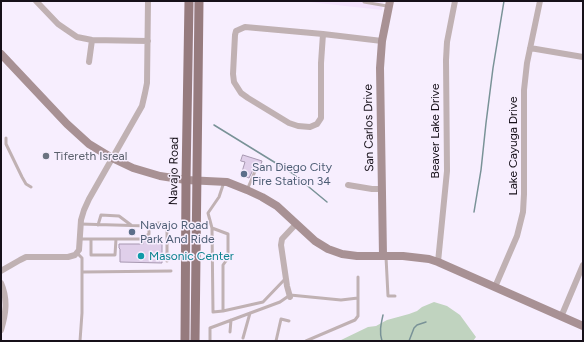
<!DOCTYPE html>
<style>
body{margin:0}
#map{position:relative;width:584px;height:342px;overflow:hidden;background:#f7eefe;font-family:Figtree,sans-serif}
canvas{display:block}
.frame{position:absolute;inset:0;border:2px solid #161019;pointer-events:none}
</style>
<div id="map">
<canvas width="584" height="342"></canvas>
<div class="frame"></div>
</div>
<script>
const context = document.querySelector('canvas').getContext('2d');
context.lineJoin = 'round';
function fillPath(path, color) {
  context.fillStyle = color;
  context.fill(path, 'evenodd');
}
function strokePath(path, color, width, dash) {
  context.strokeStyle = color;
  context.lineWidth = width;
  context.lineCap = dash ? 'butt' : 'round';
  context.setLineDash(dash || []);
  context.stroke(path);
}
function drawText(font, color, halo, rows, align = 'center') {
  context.font = font + ' Figtree,sans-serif';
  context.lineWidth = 3;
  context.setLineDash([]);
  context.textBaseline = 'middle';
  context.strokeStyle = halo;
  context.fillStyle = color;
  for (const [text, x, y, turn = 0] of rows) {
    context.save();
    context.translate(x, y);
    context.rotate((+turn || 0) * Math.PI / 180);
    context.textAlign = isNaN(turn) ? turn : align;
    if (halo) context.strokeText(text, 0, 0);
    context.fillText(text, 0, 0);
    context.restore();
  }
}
const built = new Path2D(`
 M300,1H383L382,10Z`);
const green = new Path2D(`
 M434,302L447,306L460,315L476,337L473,341H339L368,327L376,326L387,320L409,314L417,311L422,307Z`);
const stream = new Path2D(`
 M214,125L292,173L327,202
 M474,212L481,170L486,123L493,68L504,1
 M382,341C379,332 381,324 383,315
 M409,341L414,328L417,325L426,322`);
const building = new Path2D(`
 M243,155L262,161L260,168L255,166L249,178L241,175L245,162L241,161Z
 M143,241H162V263L120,262V249L119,248V244H143Z`);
const lane = new Path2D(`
 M364,1V2L387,6
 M6,138V144L22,177L26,184L31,187
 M247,190L256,169
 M80,224L149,226C155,222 160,223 167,224V261
 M98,225L101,215L119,216L131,225
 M212,228L228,234V258L223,265V311L213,312L212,228L208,213L219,197L224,182
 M79,239H141L149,234V226
 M91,239V255H115L116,239
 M77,253L82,258V313L80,341
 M386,257L388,296H395
 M83,272L171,271
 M223,311L263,302L285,279
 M230,332L231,320
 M243,338L250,313
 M210,341V328L280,302L290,295L341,300L358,298V277
 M276,341L281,319L289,321
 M306,341L355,320L358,316V298`);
const street = new Path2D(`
 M36,1L58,24L77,37L92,40L148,41
 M323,34L321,63V118L317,124L310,127L298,126L289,123L248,98L241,93L234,82L233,74L235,35L236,31L245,27L323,34L382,41
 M530,48L583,57
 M89,62L92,40
 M348,185L372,189H382
 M438,262L447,171L446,60L447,42L455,1
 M1,271L20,260L26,257H68L75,255L79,250L81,220L84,210L89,199L142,106L145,93L147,83L148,1
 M1,283C8,299 6,314 1,330
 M495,287L517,236L523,212L524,194V90L527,63L540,1
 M290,297L287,286L281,245L282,239L296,224
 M561,317L583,265`);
const secondary = new Path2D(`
 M1,54L67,124L89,144L112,158L133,168L160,176L186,180L227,182L247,190L262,197L277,206L315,241L328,249L342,254L357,256H403L429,259L438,262L583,326
 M383,256L380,68L382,41L390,1`);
const primary = new Path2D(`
 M185,341L186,180L189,1
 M195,341L199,1`);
const markers = [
 [46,156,4,"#6b7280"],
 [244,174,4,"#5c6f8a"],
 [132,232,4,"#5c6f8a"],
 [141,256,4,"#0f9aa8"]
];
const streetNames = [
 ["San Carlos Drive",369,128,-91],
 ["Beaver Lake Drive",435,131,-90],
 ["Lake Cayuga Drive",513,146,-90],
 ["Navajo Road",174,171,-89]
];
const worshipNames = [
 ["Tifereth Isreal",54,156]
];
const serviceNames = [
 ["San Diego City",252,167],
 ["Fire Station 34",252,181],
 ["Navajo Road",140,225],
 ["Park And Ride",140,239]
];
const cultureNames = [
 ["Masonic Center",149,256]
];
fillPath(built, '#f3e2fd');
fillPath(green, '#c0d3bf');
strokePath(stream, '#799297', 1.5);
fillPath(building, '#e0cfea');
strokePath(building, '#a798b1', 1);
strokePath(lane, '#c0b1b3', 3);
strokePath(street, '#c0b1b3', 6);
strokePath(secondary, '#a89194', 8);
strokePath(primary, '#967b7e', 9);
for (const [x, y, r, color] of markers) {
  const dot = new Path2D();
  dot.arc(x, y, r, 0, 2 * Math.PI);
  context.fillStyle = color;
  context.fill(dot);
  strokePath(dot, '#f7eefe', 1.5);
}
drawText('12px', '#161019', '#f7eefe', streetNames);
drawText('12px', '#5b616d', '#f7eefe', worshipNames, 'left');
drawText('12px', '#4e5e75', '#f7eefe', serviceNames, 'left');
drawText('12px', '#0d838f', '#f7eefe', cultureNames, 'left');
</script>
